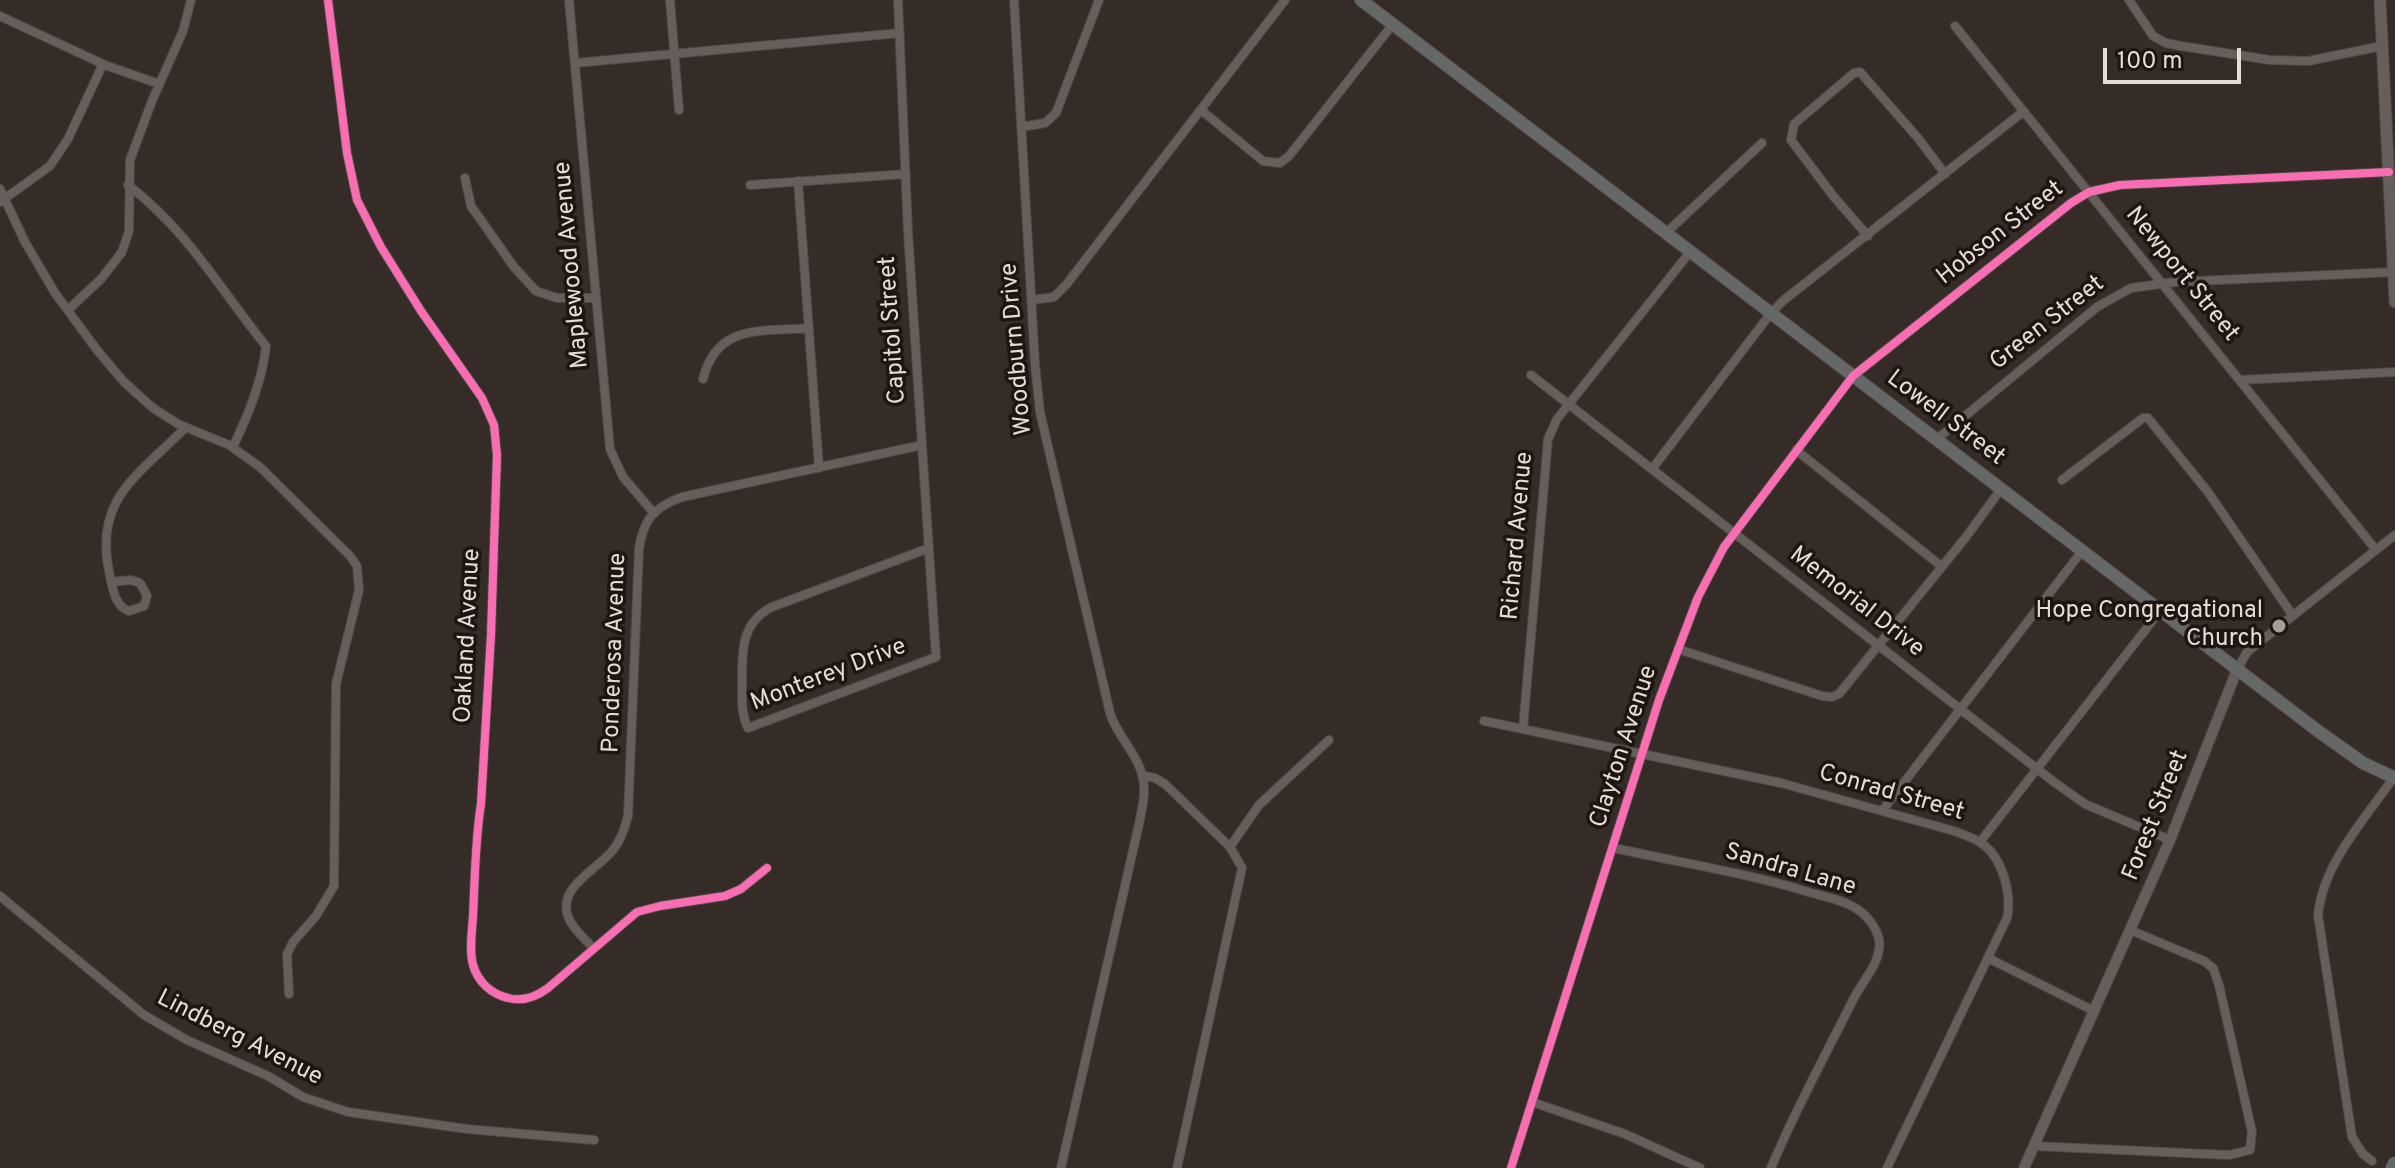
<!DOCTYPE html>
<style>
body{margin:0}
#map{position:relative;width:2395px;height:1168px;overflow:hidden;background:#352c27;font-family:Overpass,sans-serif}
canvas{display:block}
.scale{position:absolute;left:2103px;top:48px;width:138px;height:36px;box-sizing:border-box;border:4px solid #e6dbd5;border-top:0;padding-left:10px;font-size:24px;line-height:28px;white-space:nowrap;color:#e6dbd5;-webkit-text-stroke:6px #1d1511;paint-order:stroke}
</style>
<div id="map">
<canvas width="2395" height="1168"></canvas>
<div class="scale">100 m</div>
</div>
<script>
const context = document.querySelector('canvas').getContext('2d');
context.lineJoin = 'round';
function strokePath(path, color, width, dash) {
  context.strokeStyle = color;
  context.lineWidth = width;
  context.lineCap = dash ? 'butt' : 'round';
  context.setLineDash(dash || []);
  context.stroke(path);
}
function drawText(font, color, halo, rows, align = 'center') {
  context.font = font + ' Overpass,sans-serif';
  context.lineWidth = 7;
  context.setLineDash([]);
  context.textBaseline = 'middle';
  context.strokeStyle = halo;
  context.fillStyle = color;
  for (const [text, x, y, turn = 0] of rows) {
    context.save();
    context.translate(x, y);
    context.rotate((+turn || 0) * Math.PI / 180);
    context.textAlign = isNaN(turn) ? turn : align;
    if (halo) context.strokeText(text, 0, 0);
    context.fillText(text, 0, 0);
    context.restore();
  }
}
const minor = new Path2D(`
 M328,0L347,153L357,200L381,247L421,311L482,398L494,425L497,455L491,635L481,804C475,841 475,878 473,916C472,932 469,950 473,965C478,982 491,994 508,998C523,1002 536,997 548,988L637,912L660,906L725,896L741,889L767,868
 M569,0L610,449L623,477L653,512
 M670,0L679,110
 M898,0L908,232L936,657L748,728C741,714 742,700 742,685C742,654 740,623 772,607L929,548
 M1014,0L1035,364L1040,412L1110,713C1117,736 1136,752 1142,774C1147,791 1142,808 1139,824L1061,1168
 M2129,0L2153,36L2166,43L2181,46L2270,60L2308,61L2382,46
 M0,16L105,65L159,84
 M1955,26L2376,550
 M575,63L900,33
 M1201,110L1263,161L1280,163L1289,156L1393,24
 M1021,127L1045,123L1056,113L1099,0
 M465,178L471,206L514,267L536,291L557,298H596
 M798,181L819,468
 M128,185C188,231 219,288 266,346C262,382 248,415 233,447
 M750,185L906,174
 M0,189L25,242L55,293L97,350L124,382L153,408L178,424L229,445L260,467L350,556L357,566L359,590L336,684L334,886L316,916L293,942L287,954L289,994
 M0,202L50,166L68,139L103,64
 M1666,233L1762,143
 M1868,236L1834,197L1791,140L1794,124L1854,73L1860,72L1918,138L1945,174
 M1032,300L1054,297L1066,285L1285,0
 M68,310L101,279L122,252L129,231L130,160L152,101L183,31L191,0
 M1531,375L2054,782L2085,804L2170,840
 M703,379C717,323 762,332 809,328
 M2240,380L2395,372
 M1936,440L2097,307L2131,288L2175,282L2394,272
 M1796,450L1941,566
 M1652,469L1771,313L1784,300L2024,111
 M2062,480L2143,418H2148L2208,492L2293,616
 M111,582L131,580L140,583L147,596L144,606L129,611C115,606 113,590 110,576C92,499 138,476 186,427
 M1678,649L1822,696L1832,697L1839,694L1966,537L2001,489
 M2237,670L2247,652L2395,535
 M1484,721L1781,783L1954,831C1964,835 1975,838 1984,845C2003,860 2012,895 2007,918L1887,1168
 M1523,729L1548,439L1557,419L1690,252
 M1142,775L1155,778L1165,784L1230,847L1242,868L1177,1168
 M1882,811L2082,551
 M1980,842L2160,611
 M1230,847L1259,805L1329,740
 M1614,848C1677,862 1742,872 1805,891C1821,896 1842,899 1857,909C1869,917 1882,934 1879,949C1877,967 1862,982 1854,998C1826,1054 1795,1110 1771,1168
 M0,896L144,1015L187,1040L268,1076L303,1097L348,1112L467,1129L594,1140
 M593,948C585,939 574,930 569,919C555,888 597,870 613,850C621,840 625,828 628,816L639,549C643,520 654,507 682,497L922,445
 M1988,958L2094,1011
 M1532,1102L1625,1134L1700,1168
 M2034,1146L2229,1155L2250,1150L2252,1132L2219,985L2213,968L2204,961L2130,930
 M2372,1161L2363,1154L2352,1137L2318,915C2323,863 2366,818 2394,777
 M1511,1168L1659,700L1698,597L1724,547L1853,376L2071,203L2089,192L2120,185L2389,172`);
const tertiary = new Path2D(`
 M2024,1168L2170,840L2237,670`);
const secondary = new Path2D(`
 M2380,0L2395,302`);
const primary = new Path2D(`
 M1361,0L2318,731L2363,763L2395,778`);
const motorway = new Path2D(`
 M2393,1168L2395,1164`);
const cycleway = new Path2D(`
 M328,0L347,153L357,200L381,247L421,311L482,398L494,425L497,455L491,635L481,804C475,841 475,878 473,916C472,932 469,950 473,965C478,982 491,994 508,998C523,1002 536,997 548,988L637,912L660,906L725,896L741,889L767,868
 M1511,1168L1659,700L1698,597L1724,547L1853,376L2071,203L2089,192L2120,185L2389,172`);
const markers = [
 [2279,626,8,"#a89e98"]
];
const streetNames = [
 ["Hobson Street",2001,234,-38],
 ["Maplewood Avenue",573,265,-95],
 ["Newport Street",2181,275,51],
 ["Green Street",2048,324,-38],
 ["Capitol Street",894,330,-94],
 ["Woodburn Drive",1018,349,-95],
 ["Lowell Street",1945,419,37],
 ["Richard Avenue",1519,536,-85],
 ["Memorial Drive",1856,603,38],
 ["Oakland Avenue",469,636,-87],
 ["Ponderosa Avenue",616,653,-88],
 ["Monterey Drive",829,676,-21],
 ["Clayton Avenue",1625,747,-72],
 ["Conrad Street",1891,794,16],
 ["Forest Street",2157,816,-68],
 ["Sandra Lane",1790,871,16],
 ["Lindberg Avenue",239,1039,27]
];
const poiNames = [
 ["Hope Congregational",2263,612],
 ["Church",2263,640]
];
strokePath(minor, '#504844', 10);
strokePath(tertiary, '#504844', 12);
strokePath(secondary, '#504844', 13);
strokePath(primary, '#504844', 14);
strokePath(motorway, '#504844', 16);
strokePath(minor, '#665e5a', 8);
strokePath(tertiary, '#665e5a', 10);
strokePath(secondary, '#665e5a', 11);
strokePath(primary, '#666867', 12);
strokePath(motorway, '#626867', 14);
strokePath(cycleway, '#f96db3', 8);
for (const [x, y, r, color] of markers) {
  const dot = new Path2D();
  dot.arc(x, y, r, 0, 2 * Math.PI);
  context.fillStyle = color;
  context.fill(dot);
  strokePath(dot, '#1d1511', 3);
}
drawText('24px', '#e6dbd5', '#1d1511', streetNames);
drawText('24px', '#e6dbd5', '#1d1511', poiNames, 'right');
</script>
